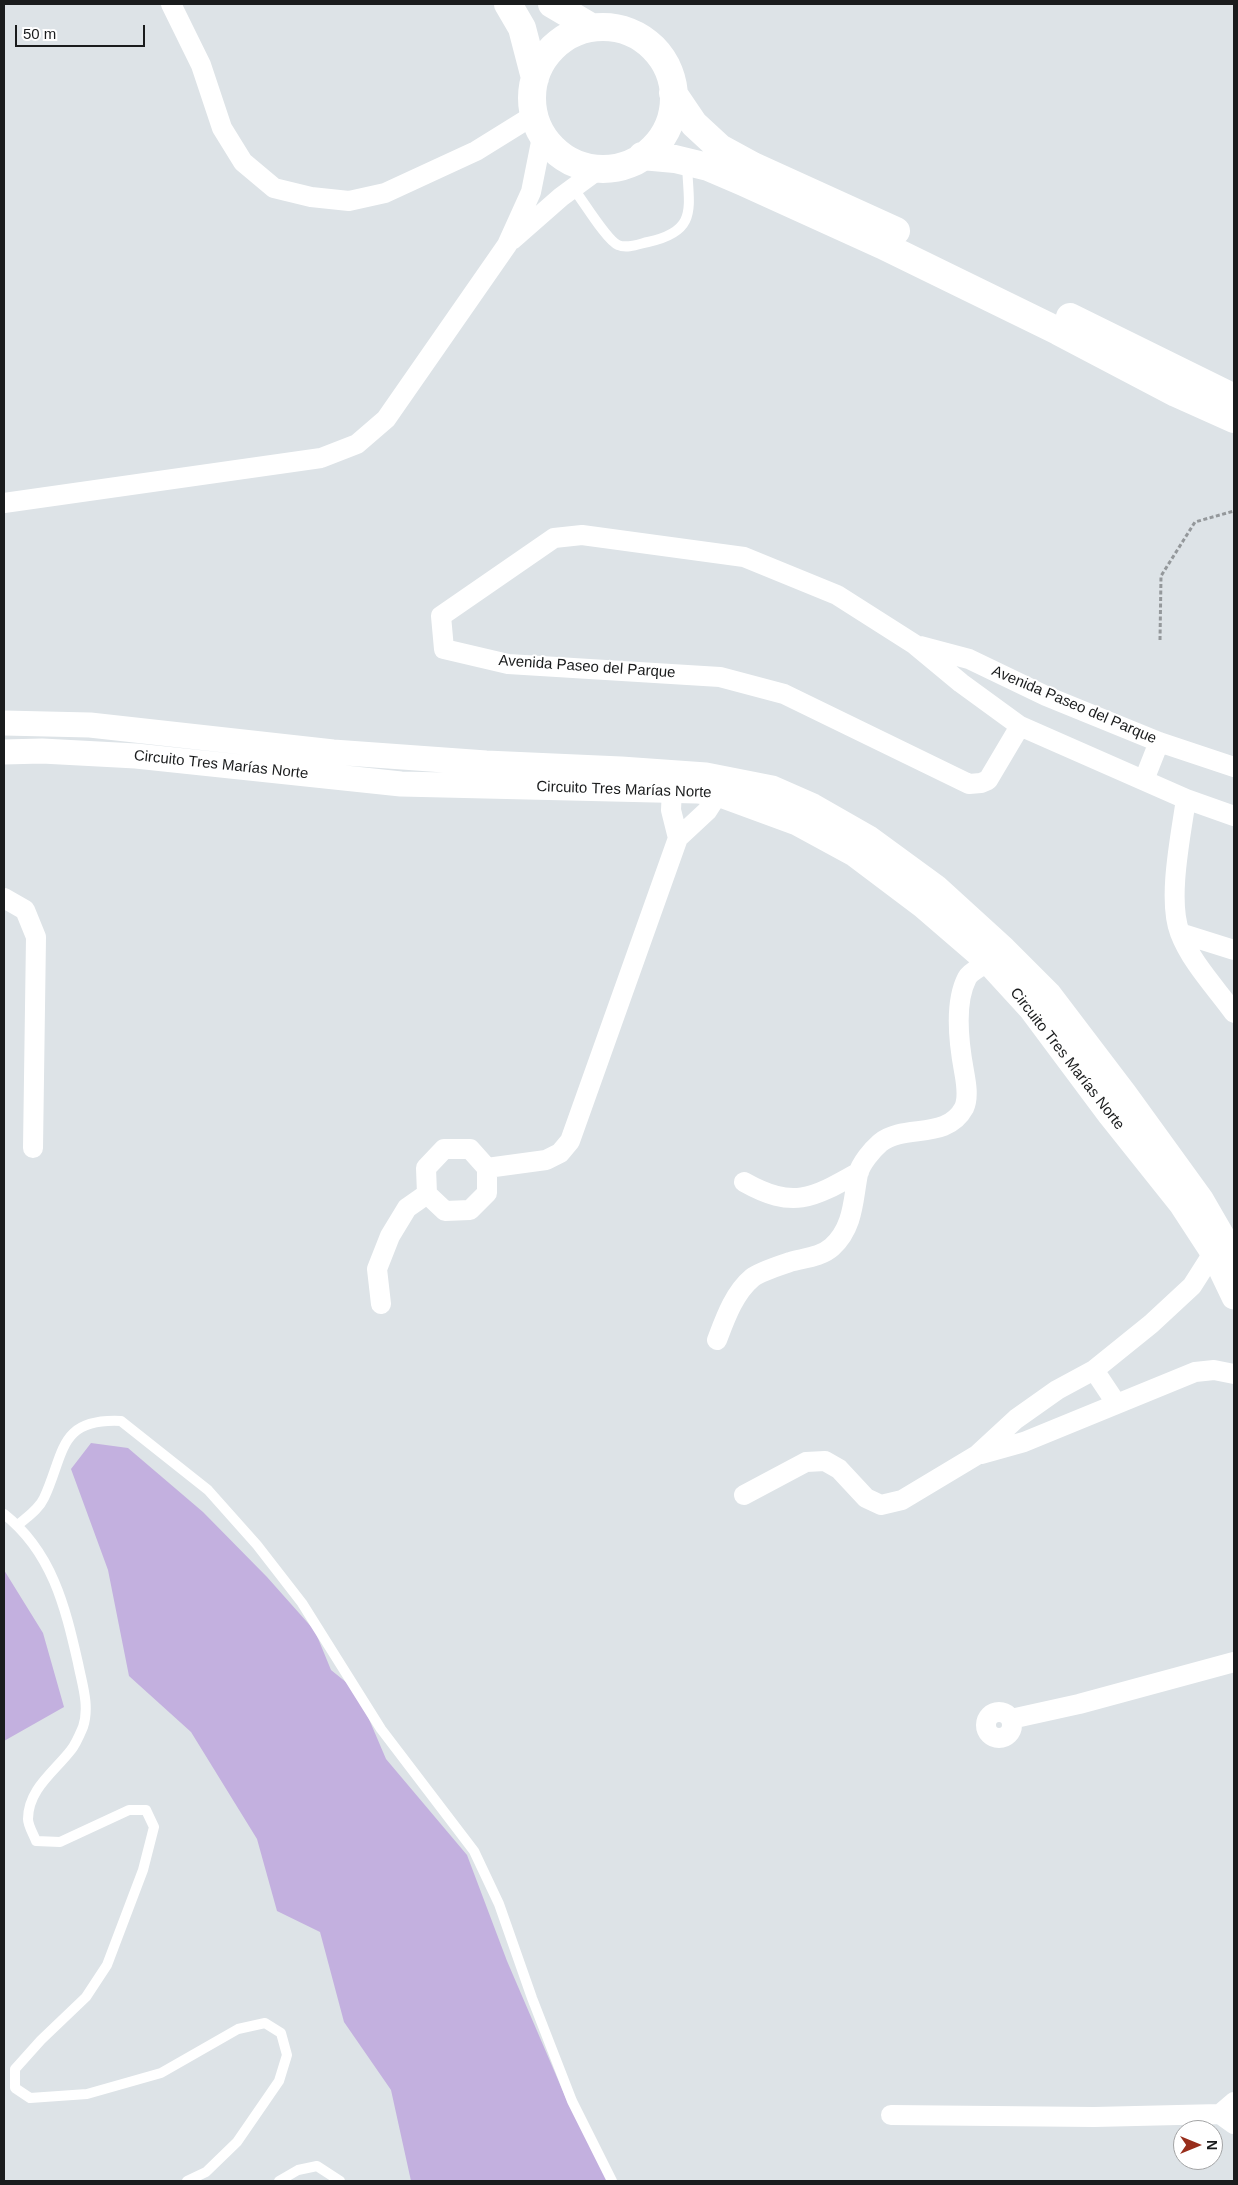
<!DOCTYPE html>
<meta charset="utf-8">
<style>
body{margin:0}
#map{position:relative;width:1238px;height:2185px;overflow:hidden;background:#dde3e7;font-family:Helvetica,sans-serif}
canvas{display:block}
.frame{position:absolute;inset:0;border:5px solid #1a1c1d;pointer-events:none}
.north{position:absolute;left:1173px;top:2120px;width:50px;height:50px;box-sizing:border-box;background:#fff;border:1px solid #a3a4a5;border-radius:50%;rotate:90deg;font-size:14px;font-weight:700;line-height:20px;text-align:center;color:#1a1c1d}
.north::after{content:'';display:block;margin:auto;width:18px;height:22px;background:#982e1c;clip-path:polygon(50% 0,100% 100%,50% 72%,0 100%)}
.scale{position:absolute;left:15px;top:25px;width:130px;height:22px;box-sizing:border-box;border:2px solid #1a1c1d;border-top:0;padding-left:6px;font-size:15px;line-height:18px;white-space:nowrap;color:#1a1c1d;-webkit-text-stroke:4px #fff;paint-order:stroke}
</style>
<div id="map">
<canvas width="1238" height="2185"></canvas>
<div class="frame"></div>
<div class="north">N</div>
<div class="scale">50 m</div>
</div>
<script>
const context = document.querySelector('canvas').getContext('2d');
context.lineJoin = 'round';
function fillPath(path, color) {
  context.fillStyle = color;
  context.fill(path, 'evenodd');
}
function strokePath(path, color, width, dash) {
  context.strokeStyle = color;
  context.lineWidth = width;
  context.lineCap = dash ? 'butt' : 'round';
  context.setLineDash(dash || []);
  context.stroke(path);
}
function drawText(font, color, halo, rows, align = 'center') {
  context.font = font + ' Helvetica,sans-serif';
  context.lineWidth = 4;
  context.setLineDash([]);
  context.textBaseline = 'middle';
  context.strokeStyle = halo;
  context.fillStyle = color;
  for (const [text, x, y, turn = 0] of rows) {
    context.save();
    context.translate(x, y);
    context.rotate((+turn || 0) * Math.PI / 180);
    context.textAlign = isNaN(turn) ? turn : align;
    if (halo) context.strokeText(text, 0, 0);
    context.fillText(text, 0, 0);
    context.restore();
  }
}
const green = new Path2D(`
 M91,1443L128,1448L203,1512L267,1577L315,1631L331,1670L357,1691L386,1759L467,1855L507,1961L568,2103L610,2181H411L391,2090L344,2022L320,1932L277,1911L257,1839L191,1732L129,1676L108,1570L71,1469Z
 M4,1570L43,1633L64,1707L4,1741Z`);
const path = new Path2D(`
 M1160,640L1161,576L1195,522L1234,511`);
const service = new Path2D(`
 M573,188C582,199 607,241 618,245C627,249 639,244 648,242C700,231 688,206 687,163
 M4,1514C52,1552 65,1606 78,1663C82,1684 90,1706 83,1727C80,1734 76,1744 71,1750C55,1771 28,1789 28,1819C28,1826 34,1835 36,1841L60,1842L129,1810H146L154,1827L143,1870L107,1965L86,1997L41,2040L15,2069V2088L30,2098L87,2094L161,2073L238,2029L265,2023L281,2033L287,2055L279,2081L237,2142L206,2172L187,2181
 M18,1525C27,1517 39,1509 44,1498C65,1453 58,1418 121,1421L208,1490L257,1545L302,1603L381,1729L474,1851L499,1904L532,1998L572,2101L612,2181
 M279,2181L298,2170L317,2166L340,2181`);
const minor = new Path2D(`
 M171,4L201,65L222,128L243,162L274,188L311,197L349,201L385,193L476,151L534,115
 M512,240L561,197L599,169
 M4,503L321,458L357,444L386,419L507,245L531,192L542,137
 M920,646L969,659L1046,696L1159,742L1234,767
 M1020,726L988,780L981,783L969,784L784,694L720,677L508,664L444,649L441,616L554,538L582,535L744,557L837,595L914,644L961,683L1020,726L1186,799L1234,816
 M1144,780L1159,742
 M672,789L671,810L678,838
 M1186,799C1181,835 1167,900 1180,933C1191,962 1216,988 1234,1013
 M4,898L25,910L36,937L33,1148
 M1180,933L1234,950
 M444,1149H470L487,1168V1193L470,1210L445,1211L427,1194L426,1168Z
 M487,1168L546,1160L560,1153L570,1141L678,838L707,811L718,794
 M744,1182C794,1210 813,1198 859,1172
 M381,1304L377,1269L390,1236L407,1208L427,1194
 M717,1340C725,1319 734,1293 752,1278C759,1272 781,1265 790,1262C804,1258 821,1257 832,1247C854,1227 853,1199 858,1174C861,1163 872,1150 880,1143C905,1123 946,1141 964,1108C969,1097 966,1082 964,1071C959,1044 954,1003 967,978C970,972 982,966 988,962
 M1094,1370L1116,1403
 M981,1454L1024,1442L1195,1372L1214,1370L1234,1374
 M744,1495L806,1462L825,1461L839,1469L866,1498L881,1505L902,1500L977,1455L1016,1419L1057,1390L1094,1370L1151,1324L1192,1286L1213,1253
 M986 1725a13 13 0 1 1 26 0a13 13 0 1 1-26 0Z
 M1011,1719L1079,1704L1234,1662
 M1220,2114L1234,2102
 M891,2115L1094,2117L1220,2114L1234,2124`);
const tertiary = new Path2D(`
 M4,723L90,725L333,752L486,763L621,769L706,775L772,788L813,806L869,838L936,887L1004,949L1049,994L1125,1094L1201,1199L1234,1256
 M4,752L42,751L136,756L401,784L697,791L718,794L797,823L854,854L923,906L988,962L1031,1009L1110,1115L1181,1204L1213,1253L1234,1297`);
const secondary = new Path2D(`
 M508,4L522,28L535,78
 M552,4L591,27
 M532 98a71 71 0 1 1 142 0a71 71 0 1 1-142 0Z
 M673,93L694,124L720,148L753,166L896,231
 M642,156L675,159L708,167L743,182L882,245L1058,331L1176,393L1234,419
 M1070,317L1234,398`);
const streetNames = [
 ["Avenida Paseo del Parque",587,667,4],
 ["Avenida Paseo del Parque",1074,705,23],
 ["Circuito Tres Marías Norte",221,765,6],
 ["Circuito Tres Marías Norte",624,790,2],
 ["Circuito Tres Marías Norte",1067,1059,52]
];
fillPath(green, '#c3b0df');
strokePath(path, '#94989b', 3, [4, 2.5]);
strokePath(service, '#fff', 10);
strokePath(minor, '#fff', 20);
strokePath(tertiary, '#fff', 25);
strokePath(secondary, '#fff', 28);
drawText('15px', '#1a1c1d', '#fff', streetNames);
</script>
